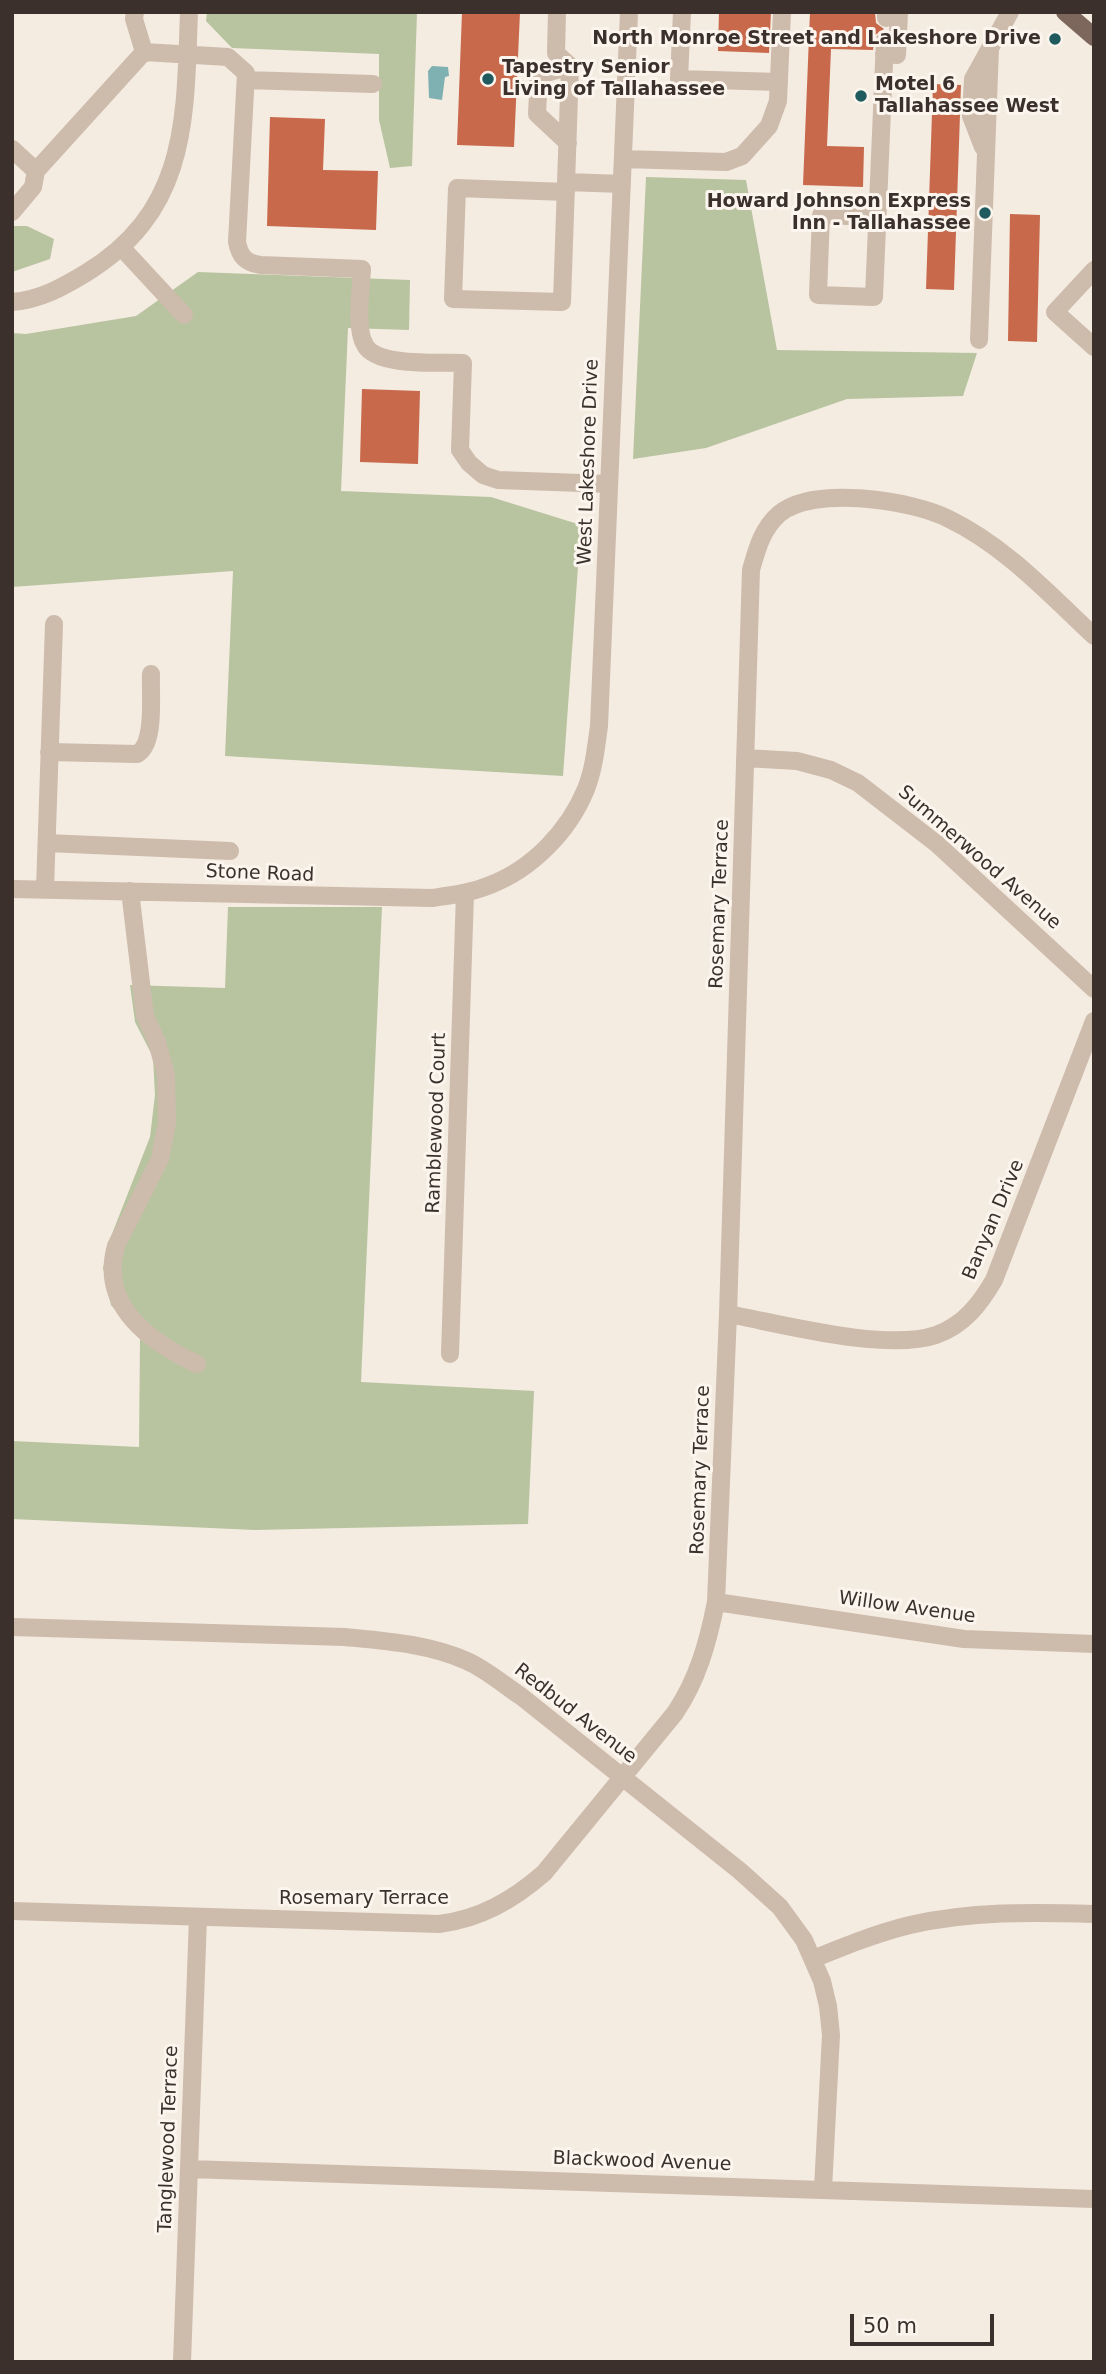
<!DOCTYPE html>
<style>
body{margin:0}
#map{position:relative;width:1106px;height:2374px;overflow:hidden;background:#f4ebe1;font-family:"DejaVu Sans",sans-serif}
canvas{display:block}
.frame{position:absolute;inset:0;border:14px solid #3b302b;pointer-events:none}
.scale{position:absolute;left:850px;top:2314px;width:144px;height:32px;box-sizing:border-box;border:4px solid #3b302b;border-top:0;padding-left:9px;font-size:21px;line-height:24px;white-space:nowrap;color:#3b302b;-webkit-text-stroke:5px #fbf5ee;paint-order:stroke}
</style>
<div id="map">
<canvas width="1106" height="2374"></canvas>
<div class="frame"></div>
<div class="scale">50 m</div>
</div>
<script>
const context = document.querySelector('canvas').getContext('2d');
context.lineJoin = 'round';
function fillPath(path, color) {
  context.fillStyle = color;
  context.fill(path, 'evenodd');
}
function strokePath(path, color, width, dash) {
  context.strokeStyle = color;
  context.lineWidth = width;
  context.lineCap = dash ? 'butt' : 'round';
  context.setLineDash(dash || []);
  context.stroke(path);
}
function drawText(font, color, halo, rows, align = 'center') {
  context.font = font + ' "DejaVu Sans",sans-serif';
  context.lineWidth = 6;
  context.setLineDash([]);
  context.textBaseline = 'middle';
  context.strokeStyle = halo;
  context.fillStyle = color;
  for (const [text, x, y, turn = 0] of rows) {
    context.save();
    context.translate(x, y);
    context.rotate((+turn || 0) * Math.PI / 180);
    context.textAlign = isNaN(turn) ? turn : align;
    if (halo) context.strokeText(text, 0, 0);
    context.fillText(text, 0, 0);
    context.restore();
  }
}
const green = new Path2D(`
 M207,12H417L412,166L390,168L379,120V54L232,48L206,21Z
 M646,177L746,180L777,350L977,353L963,396L847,399L706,448L633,459Z
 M12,226H27L54,239L50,259L12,272Z
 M198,272L410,280L409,330L348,328L341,491L491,497L581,525L563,776L225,756L233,571L12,587V333L26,334L136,316Z
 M228,907H382L361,1382L534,1391L528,1524L255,1530L12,1519V1441L139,1447L140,1339L111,1305L103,1268L110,1239L150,1137L155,1095L153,1057L135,1022L130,985L225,988Z`);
const water = new Path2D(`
 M432,66L448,67L449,76L445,77L442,100L429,98L428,71Z`);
const building = new Path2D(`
 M462,12H520L514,147L457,145Z
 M719,12H771L769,53L718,51Z
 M810,12H875L876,23L884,29L875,35L873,50L831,49L827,146L864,147L863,187L803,185Z
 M933,84L961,85L954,290L926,289Z
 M270,117L325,119L323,170L378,171L376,230L267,226Z
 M1010,214L1040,215L1037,342L1008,341Z
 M362,389L420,391L418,464L360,462Z`);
const minor = new Path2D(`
 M135,12L134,19L144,52
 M557,12L556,53L570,66L562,302L453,299L457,188L566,192
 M682,12L679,79L779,82
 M886,18V12
 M144,52L228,57L246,73L237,242C240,257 246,263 261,265L362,269C361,289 355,329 365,345C376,367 440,362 463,363L460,450L469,463L483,475L498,480L609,484
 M884,54L897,55L899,12
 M246,80L373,84
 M568,143L537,114L539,75L570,66
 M983,147L971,116L973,79L1010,12
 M12,149L36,171L33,187L12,212
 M623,159L726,162L742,156L769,126L778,101L782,12
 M36,171L144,52
 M566,182L622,184
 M877,217L821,215L818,295L874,297L885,40
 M121,247L184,315
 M1094,270L1055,312L1094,347
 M12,302C40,300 63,287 86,273C189,210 185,118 189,12
 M979,340L990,48
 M49,752L137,754C156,744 150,694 151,674
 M745,758L797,761L831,770L858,783L937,844L1094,989
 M47,843L230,851
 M12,889L432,898C452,895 471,893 490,885C532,869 569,831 586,789C594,769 596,747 599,726L629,12
 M45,889L54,624
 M130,891L145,1016L157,1042L166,1075L167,1123L160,1159L116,1246C99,1306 150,1342 197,1364
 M728,1314C782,1324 886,1352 936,1335C964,1325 980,1304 994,1280L1094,1021
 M450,1354L465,893
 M716,1602L964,1639L1094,1644
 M12,1627L345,1637C386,1641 429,1644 467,1661C487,1670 504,1685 522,1697L740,1871L780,1907L804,1940L822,1981L828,2006L831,2035L823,2189
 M12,1911L439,1924C480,1919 513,1900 544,1873L675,1713C698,1679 708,1642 716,1602L728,1314L751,570C757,549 762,529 779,514C813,485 912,500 949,519C1005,546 1049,594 1094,636
 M813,1959C845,1946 877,1933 910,1925C970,1911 1033,1912 1094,1914
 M189,2169L1094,2199
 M182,2362L198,1917`);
const major = new Path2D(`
 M1065,12L1094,37`);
const markers = [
 [1055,39,7,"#1f5a5e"],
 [488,79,7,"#1f5a5e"],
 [861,96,7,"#1f5a5e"],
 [985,213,7,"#1f5a5e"]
];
const poiNames = [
 ["North Monroe Street and Lakeshore Drive",1041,39],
 ["Tapestry Senior",502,68,"left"],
 ["Living of Tallahassee",502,90,"left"],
 ["Motel 6",875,85,"left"],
 ["Tallahassee West",875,107,"left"],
 ["Howard Johnson Express",971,202],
 ["Inn - Tallahassee",971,224]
];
const streetNames = [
 ["West Lakeshore Drive",589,462,-88],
 ["Summerwood Avenue",979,858,41],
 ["Stone Road",260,874,2],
 ["Rosemary Terrace",720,904,-88],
 ["Ramblewood Court",437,1123,-88],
 ["Banyan Drive",994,1220,-67],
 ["Rosemary Terrace",701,1470,-88],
 ["Willow Avenue",907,1608,8],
 ["Redbud Avenue",575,1714,38],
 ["Rosemary Terrace",364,1899],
 ["Tanglewood Terrace",169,2139,-88],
 ["Blackwood Avenue",642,2162,2]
];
fillPath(green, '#b8c4a0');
fillPath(water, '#7fb0b2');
fillPath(building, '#c8694b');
strokePath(minor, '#cdbbac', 18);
strokePath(major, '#7d675c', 18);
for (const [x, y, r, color] of markers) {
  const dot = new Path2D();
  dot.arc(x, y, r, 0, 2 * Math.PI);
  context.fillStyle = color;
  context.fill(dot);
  strokePath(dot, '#fbf5ee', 2.5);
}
drawText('bold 19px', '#3b302b', '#fbf5ee', poiNames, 'right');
drawText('19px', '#3b302b', '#fbf5ee', streetNames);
</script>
